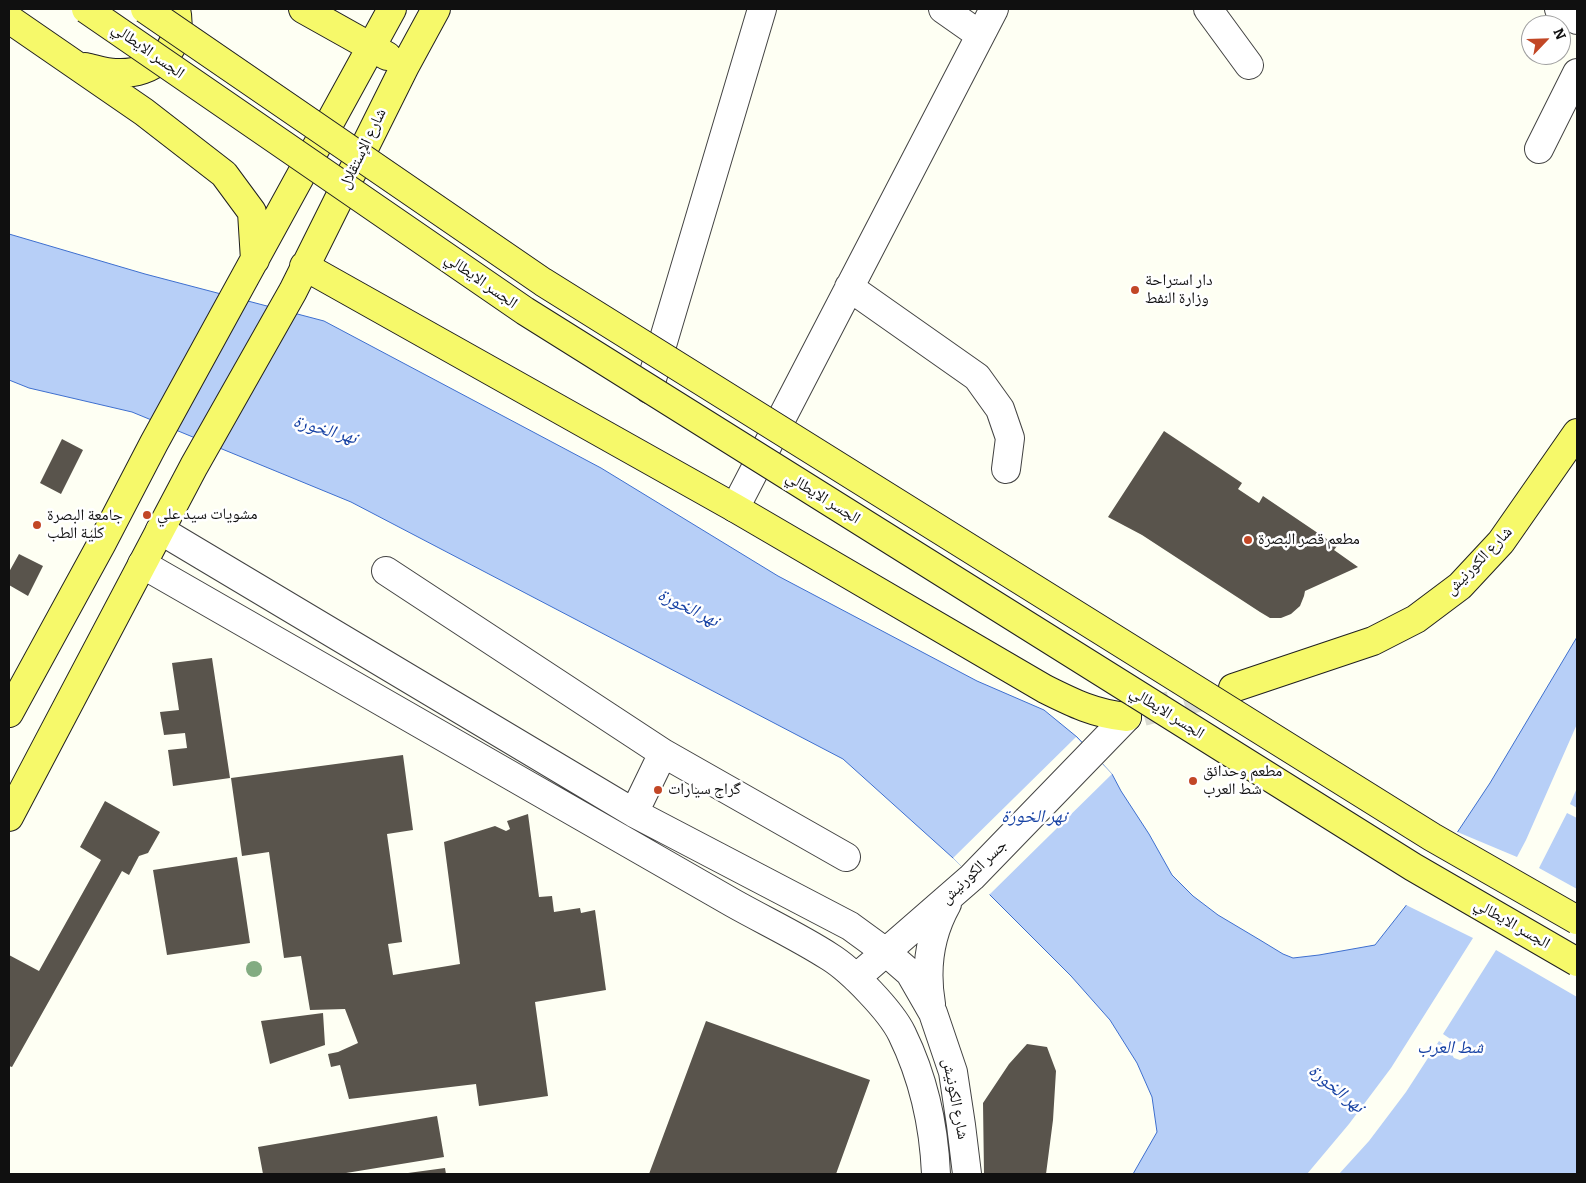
<!DOCTYPE html>
<meta charset="utf-8">
<style>
body{margin:0}
#map{position:relative;width:1586px;height:1183px;overflow:hidden;background:#fefff3;font-family:Bitter,serif}
canvas{display:block}
.frame{position:absolute;inset:0;border:10px solid #101010;pointer-events:none}
.north{position:absolute;left:1521px;top:15px;width:50px;height:50px;box-sizing:border-box;background:#fff;border:1px solid #9f9f9f;border-radius:50%;rotate:66deg;font-size:14px;font-weight:700;line-height:20px;text-align:center;color:#101010}
.north::after{content:'';display:block;margin:auto;width:18px;height:22px;background:#c24726;clip-path:polygon(50% 0,100% 100%,50% 72%,0 100%)}
</style>
<div id="map">
<canvas width="1586" height="1183"></canvas>
<div class="frame"></div>
<div class="north">N</div>
</div>
<script>
const context = document.querySelector('canvas').getContext('2d');
context.lineJoin = 'round';
function fillPath(path, color) {
  context.fillStyle = color;
  context.fill(path, 'evenodd');
}
function strokePath(path, color, width, dash) {
  context.strokeStyle = color;
  context.lineWidth = width;
  context.lineCap = dash ? 'butt' : 'round';
  context.setLineDash(dash || []);
  context.stroke(path);
}
function drawText(font, color, halo, rows, align = 'center') {
  context.font = font + ' Bitter,"Noto Naskh Arabic",serif';
  context.lineWidth = 5;
  context.setLineDash([]);
  context.textBaseline = 'middle';
  context.strokeStyle = halo;
  context.fillStyle = color;
  for (const [text, x, y, turn = 0] of rows) {
    context.save();
    context.translate(x, y);
    context.rotate((+turn || 0) * Math.PI / 180);
    context.textAlign = isNaN(turn) ? turn : align;
    if (halo) context.strokeText(text, 0, 0);
    context.fillText(text, 0, 0);
    context.restore();
  }
}
const water = new Path2D(`
 M9,234L145,274L324,321L601,468L778,576L977,681L1044,710L1077,737L1112,774L1121,791L1149,834L1172,875L1193,896L1218,915L1260,940L1283,954L1293,958L1319,955L1375,945L1423,884L1490,783L1577,637V1174H1133L1157,1132L1152,1097L1137,1063L1110,1020L1071,976L953,858L843,759L351,502L132,412L29,388L9,380Z`);
const pier = new Path2D(`
 M1577,724V788L1570,804L1577,808V818L1567,813L1539,868L1577,889V997L1496,950L1443,1034L1455,1042L1463,1041L1467,1044L1469,1050L1468,1056L1460,1060L1454,1058L1448,1048L1439,1041L1406,1092L1369,1141L1339,1174H1307L1349,1124L1391,1068L1473,938L1404,904L1420,882L1455,831L1517,857L1526,840Z
 M1076,737L1112,774L989,895L953,858Z`);
const building = new Path2D(`
 M1164,431L1242,483L1238,489L1259,503L1263,496L1337,546L1334,550L1358,567L1305,591L1304,596L1300,606L1291,614L1281,618H1270L1260,612L1142,535L1108,517Z
 M62,439L83,450L61,494L40,483Z
 M19,554L43,566L28,596L9,585V572Z
 M212,658L230,778L173,786L168,750L187,748L185,733L164,735L160,712L179,710L172,663Z
 M403,755L413,830L387,834L402,942L388,944L393,975L460,964L444,842L495,826L506,831L510,829L507,821L528,814L539,897L552,896L554,912L580,908L581,913L595,910L606,990L535,1002L548,1096L479,1106L476,1084L349,1099L340,1065L331,1067L328,1054L338,1052L358,1043L345,1009L310,1010L301,956L284,958L269,852L242,856L231,778Z
 M105,801L160,832L148,853L139,856L129,875L122,871L12,1067L9,1066V955L39,971L101,860L80,847Z
 M237,857L250,943L167,955L153,870Z
 M323,1013L325,1045L270,1064L261,1021Z
 M706,1021L870,1080L836,1174H649Z
 M1027,1044L1047,1047L1056,1071L1053,1120L1046,1174H984L983,1103L1009,1064Z
 M437,1116L444,1157L340,1174H263L258,1147Z
 M445,1168L446,1174H408V1173Z`);
const majorTunnel = new Path2D(`
 M1143,712L1225,691`);
const minor = new Path2D(`
 M943,9L980,35
 M1208,9L1249,65
 M1559,9L1577,20
 M1539,149L1577,73
 M849,287L977,377L1000,409L1010,438L1006,469
 M649,389L762,9
 M735,508L994,9
 M160,530L634,813L850,926L887,953L910,973L933,1013L953,1072L961,1125L967,1174
 M142,564L733,903C765,921 799,937 830,957C851,970 891,1011 902,1034C923,1077 934,1127 936,1174
 M386,571L663,753L846,857
 M634,813L663,753
 M856,978L972,877L1127,717
 M931,1004C925,969 929,936 947,904`);
const major = new Path2D(`
 M303,9L387,56
 M9,19L144,112L224,174L252,212L255,260
 M85,67C95,69 106,73 116,73C154,75 185,49 176,9
 M304,266L735,508L1045,689C1073,703 1095,714 1127,717
 M1233,688L1373,641L1416,619L1460,586L1501,542L1577,433
 M9,713L102,543L154,443L392,9
 M9,817L194,466L293,291L405,66L436,9`);
const majorBridge = new Path2D(`
 M86,9L525,311L1413,867L1577,962
 M145,9L543,282L1432,837L1577,920`);
const trees = [
 [254,969]
];
const markers = [
 [1135,290,5,"#c24726"],
 [147,515,5,"#c24726"],
 [37,525,5,"#c24726"],
 [1248,540,5,"#c24726"],
 [1193,781,5,"#c24726"],
 [658,790,5,"#c24726"]
];
const streetNames = [
 ["الجسر الايطالي",148,51,35],
 ["شارع الإستقلال",363,149,-64],
 ["الجسر الايطالي",481,281,35],
 ["الجسر الايطالي",823,498,32],
 ["شارع الكورنيش",1479,561,-46],
 ["الجسر الايطالي",1167,713,32],
 ["جسر الكورنيش",974,872,-44],
 ["الجسر الايطالي",1512,924,30],
 ["شارع الكونيش",955,1099,79]
];
const poiNames = [
 ["دار استراحة",1145,281],
 ["وزارة النفط",1145,299],
 ["مشويات سيد علي",157,515],
 ["جامعة البصرة",47,516],
 ["كلية الطب",47,534],
 ["مطعم قصر البصرة",1258,540],
 ["مطعم وحدائق",1203,772],
 ["شط العرب",1203,790],
 ["گراج سيارات",668,790]
];
const waterNames = [
 ["نهر الخورة",325,430,16],
 ["نهر الخورة",688,608,26],
 ["نهر الخورة",1034,817],
 ["شط العرب",1450,1048],
 ["نهر الخورة",1336,1089,39]
];
fillPath(water, '#b7cff7');
strokePath(water, '#3e6fce', 1);
fillPath(pier, '#fefff3');
fillPath(building, '#59544c');
strokePath(majorTunnel, '#dadbd1', 28, [28, 14]);
strokePath(minor, '#434343', 30);
strokePath(major, '#212121', 30);
strokePath(minor, '#fff', 28);
strokePath(major, '#f6f96a', 28);
strokePath(majorBridge, '#212121', 30, []);
strokePath(majorBridge, '#f6f96a', 28);
context.fillStyle = '#83ac81';
for (const [x, y] of trees) {
  context.beginPath();
  context.arc(x, y, 8, 0, 2 * Math.PI);
  context.fill();
}
for (const [x, y, r, color] of markers) {
  const dot = new Path2D();
  dot.arc(x, y, r, 0, 2 * Math.PI);
  context.fillStyle = color;
  context.fill(dot);
  strokePath(dot, '#fff', 2);
}
drawText('16px', '#101010', '#fff', streetNames);
drawText('16px', '#101010', '#fff', poiNames, 'left');
drawText('italic 18px', '#1742a4', '#fff', waterNames);
</script>
